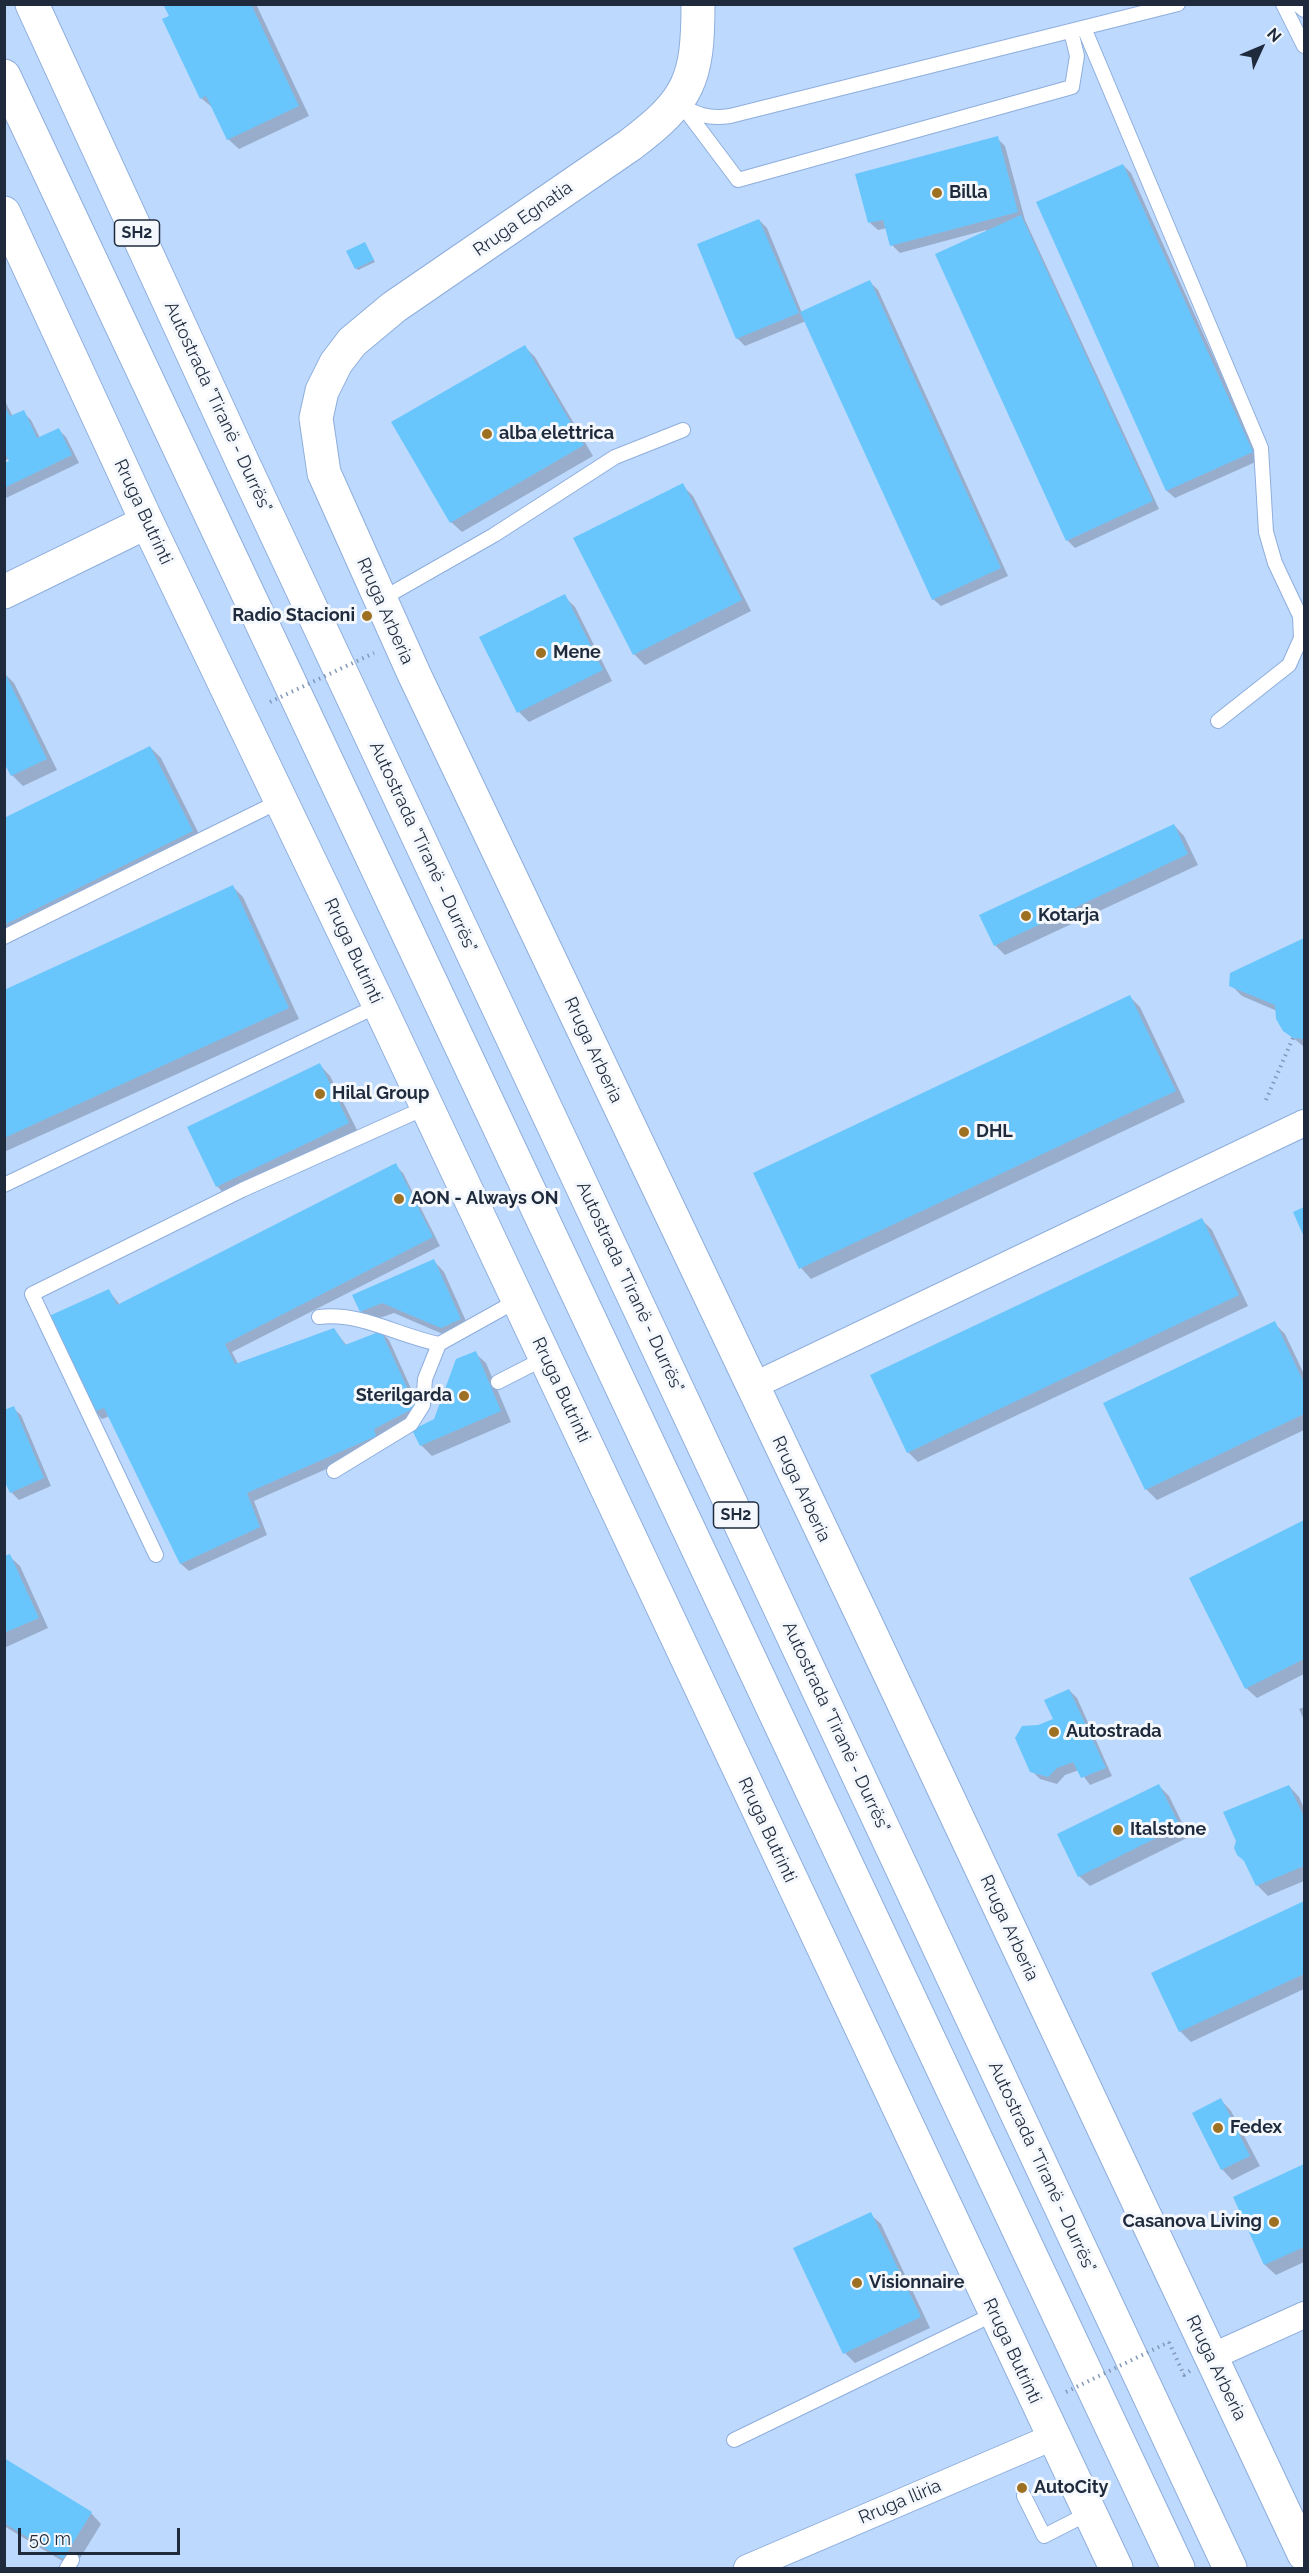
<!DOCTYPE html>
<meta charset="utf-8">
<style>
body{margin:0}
#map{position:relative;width:1309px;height:2573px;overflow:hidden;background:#bed9fe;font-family:Raleway,sans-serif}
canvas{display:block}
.frame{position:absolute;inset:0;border:6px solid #1f2b3d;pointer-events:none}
.north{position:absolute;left:1231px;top:18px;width:60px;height:60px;-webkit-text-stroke:4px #f4f8fc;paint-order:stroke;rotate:46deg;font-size:16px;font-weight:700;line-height:24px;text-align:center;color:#1f2b3d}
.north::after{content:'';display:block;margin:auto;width:21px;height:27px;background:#1f2b3d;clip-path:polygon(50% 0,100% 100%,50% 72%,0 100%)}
.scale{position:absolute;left:18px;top:2528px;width:162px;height:27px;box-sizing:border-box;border:3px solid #1f2b3d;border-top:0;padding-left:8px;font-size:18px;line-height:21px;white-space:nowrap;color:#1f2b3d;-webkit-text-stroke:4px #f4f8fc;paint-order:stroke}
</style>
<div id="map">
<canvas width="1309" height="2573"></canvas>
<div class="frame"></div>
<div class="north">N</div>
<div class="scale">50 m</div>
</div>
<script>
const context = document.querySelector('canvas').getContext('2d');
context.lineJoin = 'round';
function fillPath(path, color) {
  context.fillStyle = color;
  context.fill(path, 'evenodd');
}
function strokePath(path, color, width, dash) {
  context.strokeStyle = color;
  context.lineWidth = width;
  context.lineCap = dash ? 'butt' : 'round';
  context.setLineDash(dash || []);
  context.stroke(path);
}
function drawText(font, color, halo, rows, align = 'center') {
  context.font = font + ' Raleway,sans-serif';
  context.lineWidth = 6;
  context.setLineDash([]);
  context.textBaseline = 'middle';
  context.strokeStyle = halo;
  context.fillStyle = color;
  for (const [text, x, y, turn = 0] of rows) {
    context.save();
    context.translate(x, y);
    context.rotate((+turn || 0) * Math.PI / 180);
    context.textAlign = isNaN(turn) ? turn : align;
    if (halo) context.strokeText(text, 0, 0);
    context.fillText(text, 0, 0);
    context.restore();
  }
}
const shadow = new Path2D(`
 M165,4H256L309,116L239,149L228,139L213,108L201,98Z
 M997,138L1005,146L1025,220L1159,509L1075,548L1067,540L986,230L900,253L892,245L887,228L878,230L870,223Z
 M1123,165L1131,173L1260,460L1175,498L1167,491Z
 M759,220L767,228L802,313L870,282L878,290L1008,576L941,606L933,599L806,321L745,346L737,338Z
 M366,246L375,262L358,270L356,268Z
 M525,347L535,357L593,456L462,532L451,522Z
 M4,399L13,417L23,412L31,420L40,438L58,429L66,437L79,463L4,499V465L11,462L10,458L4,461Z
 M682,485L693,496L751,611L645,665L634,654Z
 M564,596L575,607L612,681L529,722L519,712Z
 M4,673L14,683L57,770L23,786L12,775Z
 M150,747L161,758L203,842L4,941V820Z
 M1174,825L1184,836L1198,865L1005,955L995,945Z
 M233,887L243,897L299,1019L4,1152V992Z
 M1304,940V1047L1284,1030L1277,1011L1242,996L1231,985V974Z
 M1129,996L1140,1007L1185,1102L811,1279L801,1268Z
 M320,1065L330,1076L359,1134L227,1197L217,1186Z
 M395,1165L403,1173L440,1246L232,1352L238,1364L334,1329L347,1346L381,1332L389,1340L423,1415L383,1444L254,1501L267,1535L189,1571L181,1564L110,1416L102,1419L94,1411L109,1291L120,1305Z
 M1202,1220L1212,1230L1248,1306L918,1462L908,1452Z
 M434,1261L444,1272L470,1330L452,1338L394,1313L371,1321L361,1311Z
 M1274,1323L1285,1334L1304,1374V1430L1157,1500L1146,1489Z
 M475,1353L486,1363L511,1422L432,1456L421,1445Z
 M13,1408L21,1415L51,1486L19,1500L11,1492Z
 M1304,1522V1674L1257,1698L1246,1688L1191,1579Z
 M9,1556L20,1566L48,1628L4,1648V1558Z
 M1069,1690L1077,1698L1112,1776L1090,1785L1079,1770L1065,1775L1057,1784L1040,1779L1032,1771Z
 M1304,1707V1720L1299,1709Z
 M1159,1786L1169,1796L1189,1837L1090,1886L1079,1876Z
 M1289,1786L1299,1797L1304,1808V1881L1268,1896L1257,1885Z
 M1304,1903V1989L1191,2042L1180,2031L1153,1973Z
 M1221,2100L1231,2111L1260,2166L1232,2180L1222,2169Z
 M1304,2166V2262L1276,2275L1265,2265L1235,2198Z
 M870,2214L881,2224L930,2328L855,2363L845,2353Z
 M4,2460L91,2513L101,2524L74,2568L4,2526Z`);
const building = new Path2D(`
 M163,4H251L299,106L227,140L206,96L200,99L162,19L169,16Z
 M998,136L1018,212L890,246L883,220L868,223L855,174Z
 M1123,164L1253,452L1166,491L1036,202Z
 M1021,215L1153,501L1066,541L935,254Z
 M759,219L799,313L736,339L697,244Z
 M365,242L374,260L355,269L346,251Z
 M870,280L1001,568L932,600L800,312Z
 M525,345L584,445L450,523L391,422Z
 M4,405L10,416L24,410L37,438L59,428L72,455L4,488V463L9,461L4,451Z
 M683,483L742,600L633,655L573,538Z
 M565,594L603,670L517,713L479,637Z
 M4,671L47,759L11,776L4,763Z
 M150,746L193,831L4,925V818Z
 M1174,824L1188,854L994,946L979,915Z
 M233,885L289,1008L4,1138V990Z
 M1304,938V1039L1293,1038L1283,1031L1276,1019L1275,1005L1229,986L1230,973Z
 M1130,995L1176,1091L799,1269L753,1173Z
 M320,1063L349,1123L216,1187L187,1127Z
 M396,1163L433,1237L225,1344L235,1364L334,1328L345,1345L381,1331L416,1407L374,1429L376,1436L247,1493L260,1527L180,1564L104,1408L93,1412L49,1316L109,1289L117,1305Z
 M1304,1207V1237L1293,1212Z
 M1202,1218L1239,1295L907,1453L870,1375Z
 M434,1259L461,1319L441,1328L382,1303L360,1312L352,1295Z
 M1275,1321L1304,1383V1414L1145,1490L1103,1403Z
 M476,1351L501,1411L420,1446L412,1430L434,1419L456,1359Z
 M14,1406L44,1478L10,1493L4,1480V1410Z
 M1304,1520V1659L1245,1689L1189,1578Z
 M10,1554L39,1618L4,1633V1556Z
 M1069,1689L1106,1768L1081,1778L1073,1762L1057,1768L1048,1777L1030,1772L1015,1738L1022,1726L1038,1725L1053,1719L1044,1700Z
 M1159,1784L1180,1826L1078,1877L1057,1834Z
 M1289,1785L1304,1817V1866L1256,1886L1244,1861L1237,1855L1234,1848L1236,1841L1223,1812Z
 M1304,1901V1974L1179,2032L1151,1973Z
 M1221,2098L1250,2156L1221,2170L1192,2113Z
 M1304,2164V2247L1264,2265L1233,2197Z
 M871,2212L921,2317L843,2354L793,2248Z
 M4,2458L92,2512L63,2559L4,2523Z`);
const path = new Path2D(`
 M1266,1100L1293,1038
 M1169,2342L1184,2375L1191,2370`);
const lane = new Path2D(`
 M1283,4L1304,46
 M1297,4L1304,10
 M1084,28L1261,448L1266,532L1275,563L1300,616L1301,638L1289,665L1218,721
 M679,102C694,115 709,119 730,116L1178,4
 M684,108L738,180L1072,87L1077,56L1071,31
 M380,600L494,535L615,457L683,430
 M4,937L282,800
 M4,1185L379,1005
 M319,1317C362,1312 398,1336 439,1344L518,1300
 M498,1382L545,1358
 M334,1471L411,1424L423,1405L425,1379L439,1344
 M156,1555L32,1294L242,1190L427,1107
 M734,2440L994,2314
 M1024,2496L1044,2536L1089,2513
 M67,2568L72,2560`);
const street = new Path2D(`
 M753,1386L1304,1123
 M1211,2357L1304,2315
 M747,2568L1053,2437`);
const secondary = new Path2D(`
 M698,4C698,79 690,100 630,145L394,307L352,342L336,363L322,391L316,418L324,473L414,674L862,1615L1304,2554
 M4,213L147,522L379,1005L1116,2568
 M4,592L147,522`);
const highway = new Path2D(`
 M32,4L242,461L1230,2568
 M4,76L1178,2568`);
const pathBridge = new Path2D(`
 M270,702L374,653
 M1066,2392L1169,2342`);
const markers = [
 [937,193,6,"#9e7122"],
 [487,434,6,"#9e7122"],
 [367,616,6,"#9e7122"],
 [541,653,6,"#9e7122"],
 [1026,916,6,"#9e7122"],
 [320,1094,6,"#9e7122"],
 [964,1132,6,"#9e7122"],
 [399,1199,6,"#9e7122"],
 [464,1396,6,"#9e7122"],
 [1054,1732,6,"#9e7122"],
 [1118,1830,6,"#9e7122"],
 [1218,2128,6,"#9e7122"],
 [1274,2222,6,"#9e7122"],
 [857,2283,6,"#9e7122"],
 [1022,2488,6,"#9e7122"]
];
const shields = [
 [137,233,45],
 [736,1515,45]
];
const shieldNames = [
 ["SH2",137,233],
 ["SH2",736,1515]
];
const poiNames = [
 ["Billa",949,193],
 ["alba elettrica",499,434],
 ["Radio Stacioni",355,616,"right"],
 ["Mene",553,653],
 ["Kotarja",1038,916],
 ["Hilal Group",332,1094],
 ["DHL",976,1132],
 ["AON - Always ON",411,1199],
 ["Sterilgarda",452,1396,"right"],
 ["Autostrada",1066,1732],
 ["Italstone",1130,1830],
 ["Fedex",1230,2128],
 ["Casanova Living",1262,2222,"right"],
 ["Visionnaire",869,2283],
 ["AutoCity",1034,2488]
];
const streetNames = [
 ["Rruga Egnatia",523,219,-35],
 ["Autostrada \"Tiranë - Durrës\"",218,407,65],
 ["Rruga Butrinti",143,512,65],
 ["Rruga Arberia",385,611,66],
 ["Autostrada \"Tiranë - Durrës\"",423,847,65],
 ["Rruga Butrinti",353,951,65],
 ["Rruga Arberia",593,1050,65],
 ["Autostrada \"Tiranë - Durrës\"",630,1287,65],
 ["Rruga Butrinti",561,1390,65],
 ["Rruga Arberia",801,1489,65],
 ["Autostrada \"Tiranë - Durrës\"",836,1727,65],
 ["Rruga Butrinti",767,1830,65],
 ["Rruga Arberia",1009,1928,65],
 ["Autostrada \"Tiranë - Durrës\"",1042,2167,65],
 ["Rruga Butrinti",1012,2351,65],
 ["Rruga Arberia",1216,2368,64],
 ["Rruga Iliria",900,2502,-23]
];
fillPath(shadow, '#0003');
fillPath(building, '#68c6fd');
strokePath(lane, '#8eaedc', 16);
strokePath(street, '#8eaedc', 28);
strokePath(secondary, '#8eaedc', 35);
strokePath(highway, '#8eaedc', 35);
strokePath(path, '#8399b7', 4, [1.5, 4.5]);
strokePath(lane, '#fff', 14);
strokePath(street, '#fff', 26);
strokePath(secondary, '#fff', 33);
strokePath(highway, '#fff', 33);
strokePath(pathBridge, '#8399b7', 4, [1.5, 4.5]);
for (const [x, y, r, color] of markers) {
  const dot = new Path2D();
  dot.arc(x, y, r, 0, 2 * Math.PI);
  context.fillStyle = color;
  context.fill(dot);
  strokePath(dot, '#f4f8fc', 2);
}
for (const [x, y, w] of shields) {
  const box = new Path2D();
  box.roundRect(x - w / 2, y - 13, w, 26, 4.5);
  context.fillStyle = '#f4f8fc';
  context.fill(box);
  strokePath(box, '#1f2b3d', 1.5);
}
drawText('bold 16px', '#1f2b3d', null, shieldNames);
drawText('bold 18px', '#1f2b3d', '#f4f8fc', poiNames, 'left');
drawText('18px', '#1f2b3d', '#f4f8fc', streetNames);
</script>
